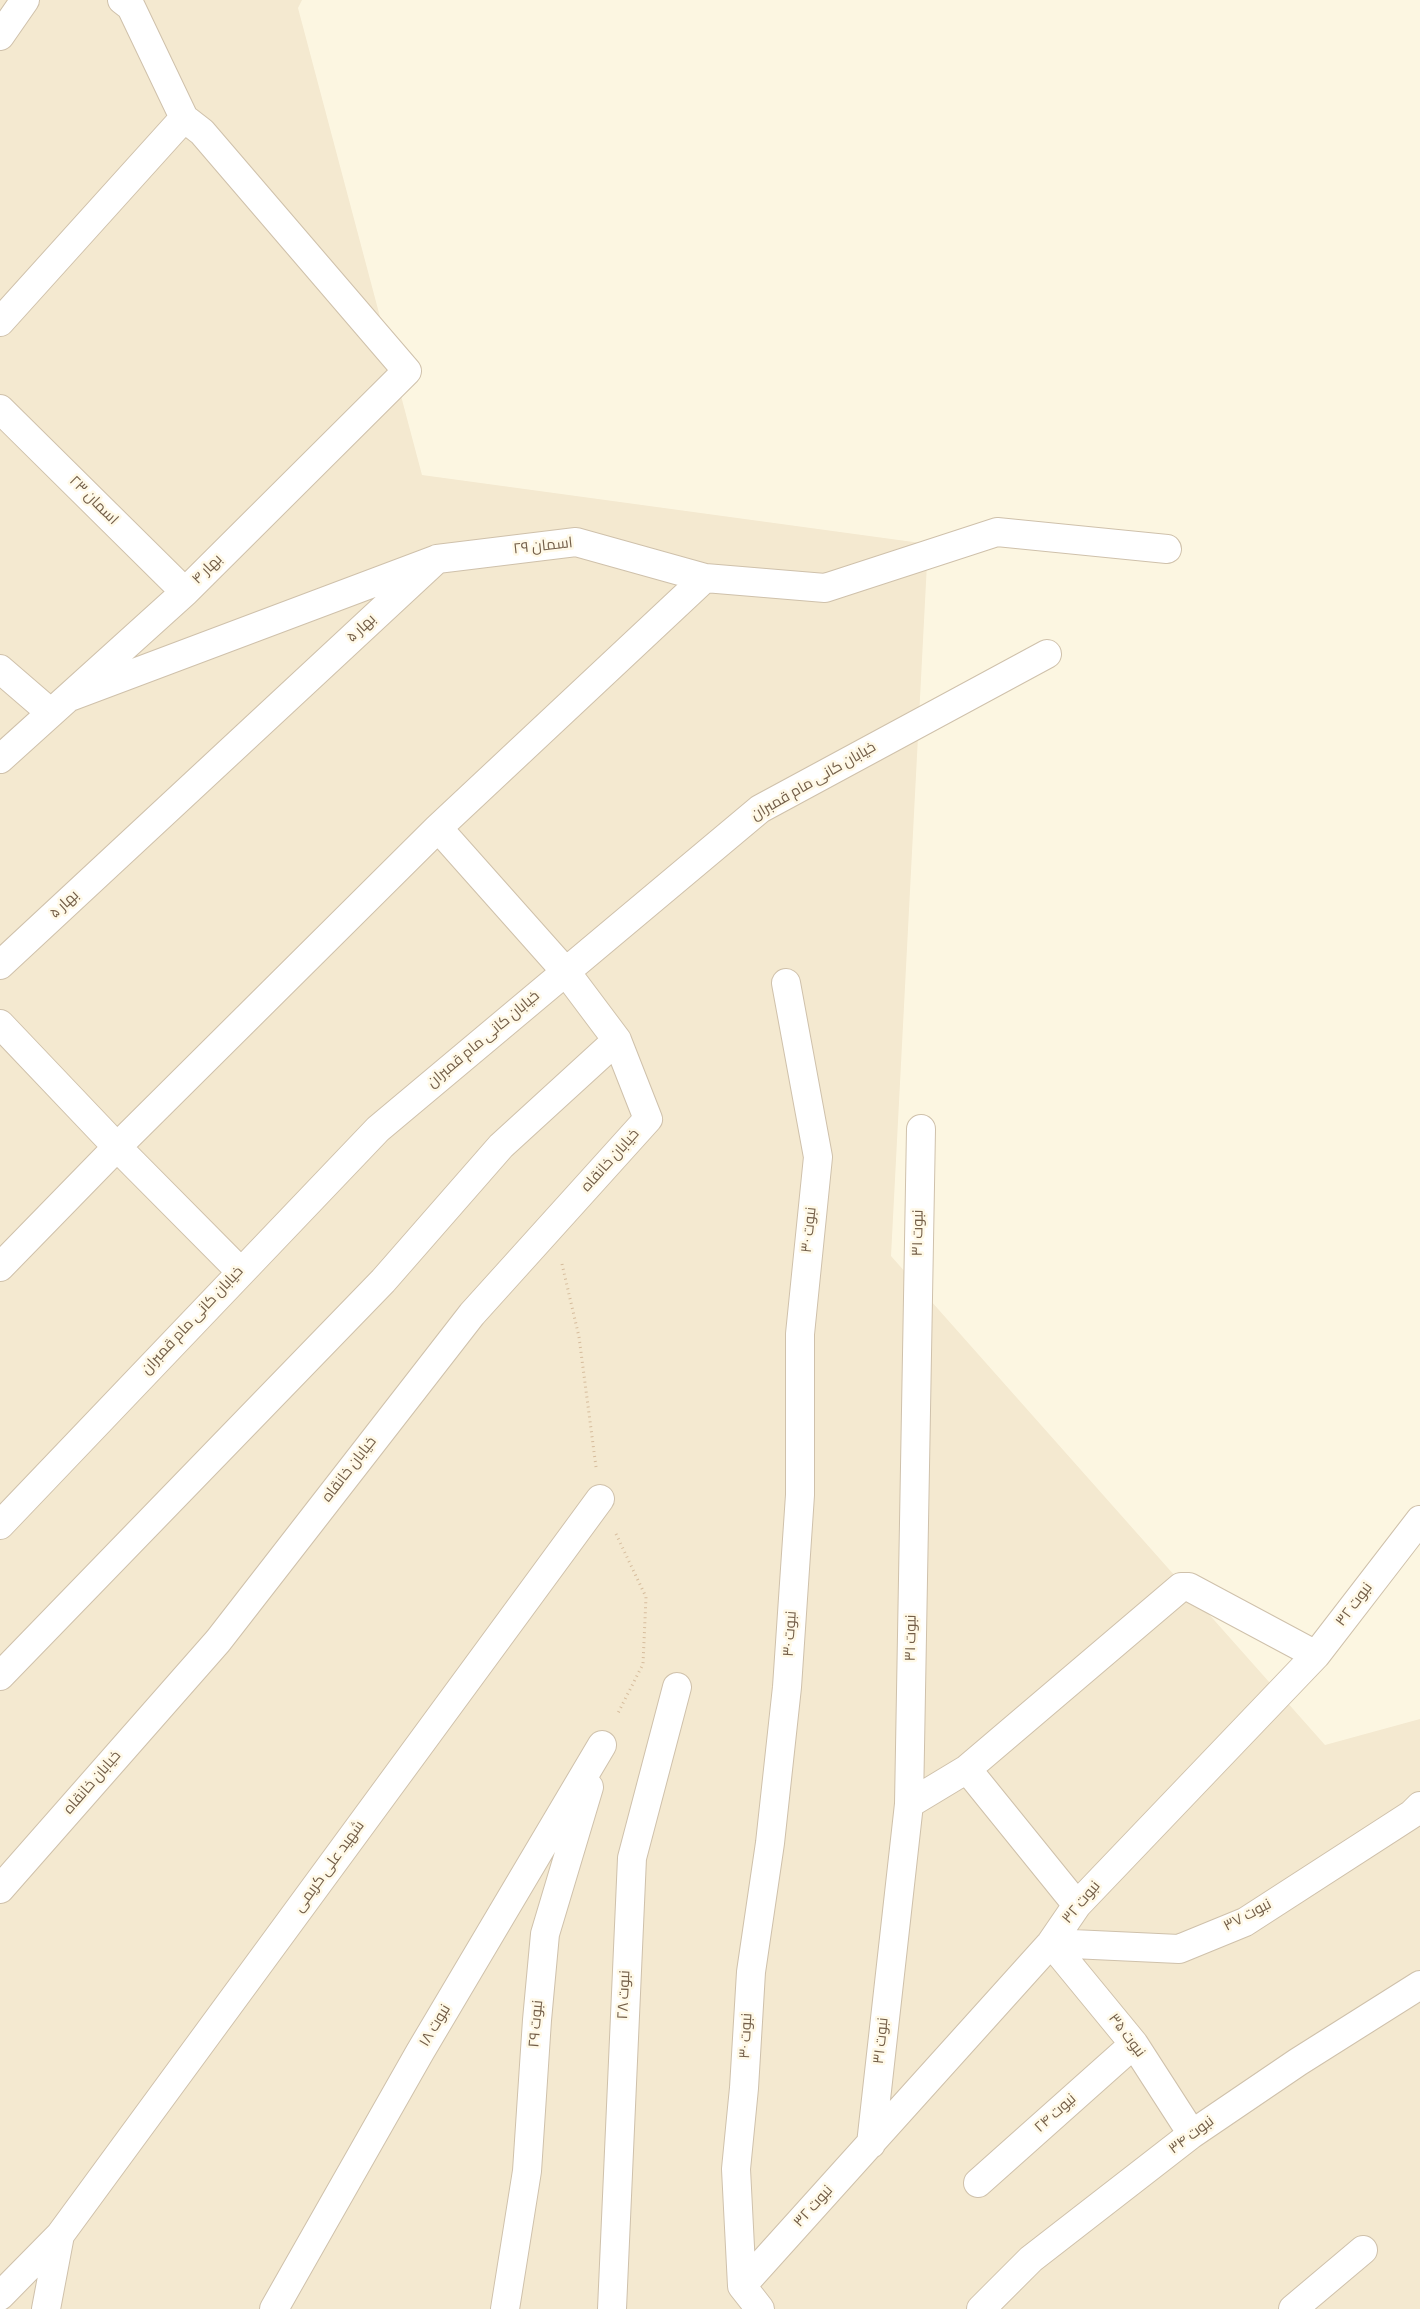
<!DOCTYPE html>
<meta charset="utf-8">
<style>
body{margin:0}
canvas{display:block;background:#fcf6e1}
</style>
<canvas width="1420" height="2309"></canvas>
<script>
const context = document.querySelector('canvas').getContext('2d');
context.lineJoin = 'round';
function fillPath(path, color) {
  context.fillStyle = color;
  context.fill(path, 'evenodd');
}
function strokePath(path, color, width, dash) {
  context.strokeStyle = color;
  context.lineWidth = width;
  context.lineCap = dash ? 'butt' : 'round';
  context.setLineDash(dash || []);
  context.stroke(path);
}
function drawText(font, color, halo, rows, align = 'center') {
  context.font = font + ' "Source Sans 3",Cairo,sans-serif';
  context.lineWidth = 5;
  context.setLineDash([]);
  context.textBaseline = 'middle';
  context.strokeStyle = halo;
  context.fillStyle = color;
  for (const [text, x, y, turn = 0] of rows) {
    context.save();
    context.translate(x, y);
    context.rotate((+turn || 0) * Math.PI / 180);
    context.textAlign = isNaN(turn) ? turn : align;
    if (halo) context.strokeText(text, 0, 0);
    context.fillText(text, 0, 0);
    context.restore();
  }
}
const residential = new Path2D(`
 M0,0H302L298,8L422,475L928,544L891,1256L1325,1745L1420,1719V2309H0Z`);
const path = new Path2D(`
 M562,1264L579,1337L596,1467
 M616,1534L646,1597L643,1664L617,1715`);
const street = new Path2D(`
 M0,36L25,0
 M0,322L184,118L131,7L122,0
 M0,409L185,592
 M437,559L576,542L705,578
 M0,669L51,713
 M0,759L185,592L407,371L202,132L184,118
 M0,965L437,559L70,697
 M0,1024L117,1147L240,1271
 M0,1267L117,1147L438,828L705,578L825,588L997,532L1167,549
 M0,1525L378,1129L760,809L1047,654
 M0,1676L383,1281L501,1146L617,1040
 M967,1769L1077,1905
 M909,1804L967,1769L1181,1587H1189L1316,1655
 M0,1889L218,1641L472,1314L648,1119L617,1040L566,972L438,828
 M1051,1943L1179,1949L1245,1922L1412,1814L1420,1806
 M1051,1943L1134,2044L1192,2134
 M871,2144L909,1804L921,1129
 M978,2183L1134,2044
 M742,2286L736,2169L744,2088L751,1972L770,1843L787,1687L800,1495V1334L818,1157L786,983
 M742,2286L1051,1943L1077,1905L1316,1655L1420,1520
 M742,2286L760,2309
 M0,2296L60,2235L600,1499
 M46,2309L60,2235
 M274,2309L420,2052L602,1745
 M505,2309L527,2171L537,2020L545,1934L589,1787
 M612,2309L632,1858L677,1687
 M981,2309L1031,2259L1192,2134L1298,2062L1420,1985
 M1293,2309L1363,2250`);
const streetNames = [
 ["اسمان ۲۳",93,501,45],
 ["اسمان ۲۹",543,547,-6],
 ["بهار ۴",208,570,-45],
 ["بهار ۵",362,629,-43],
 ["خیابان کانی مام قمبران",814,782,-30],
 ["بهار ۵",65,905,-43],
 ["خیابان کانی مام قمبران",484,1040,-40],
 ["خیابان خانقاه",611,1161,-48],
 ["نبوت ۳۰",810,1230,-84],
 ["نبوت ۳۱",919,1233,-89],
 ["خیابان کانی مام قمبران",193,1321,-47],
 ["خیابان خانقاه",350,1470,-52],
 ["نبوت ۳۲",1355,1605,-53],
 ["نبوت ۳۰",791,1634,-86],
 ["نبوت ۳۱",912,1638,-89],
 ["خیابان خانقاه",93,1783,-49],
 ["شهید علی کریمی",330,1867,-54],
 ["نبوت ۳۲",1082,1903,-50],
 ["نبوت ۳۷",1248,1916,-28],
 ["نبوت ۲۸",625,1995,-87],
 ["نبوت ۲۹",537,2024,-85],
 ["نبوت ۱۸",436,2026,-59],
 ["نبوت ۳۰",747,2036,-87],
 ["نبوت ۳۵",1126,2036,53],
 ["نبوت ۳۱",882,2041,-84],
 ["نیوت ۲۴",1056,2114,-42],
 ["نبوت ۳۴",1192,2136,-37],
 ["نبوت ۳۲",814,2207,-48]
];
fillPath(residential, '#f4e9d0');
strokePath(street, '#cfc1ab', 30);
strokePath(path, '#d6bc9c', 3, [1, 4]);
strokePath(street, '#fff', 28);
drawText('15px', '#735e48', '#fff9e7', streetNames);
</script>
